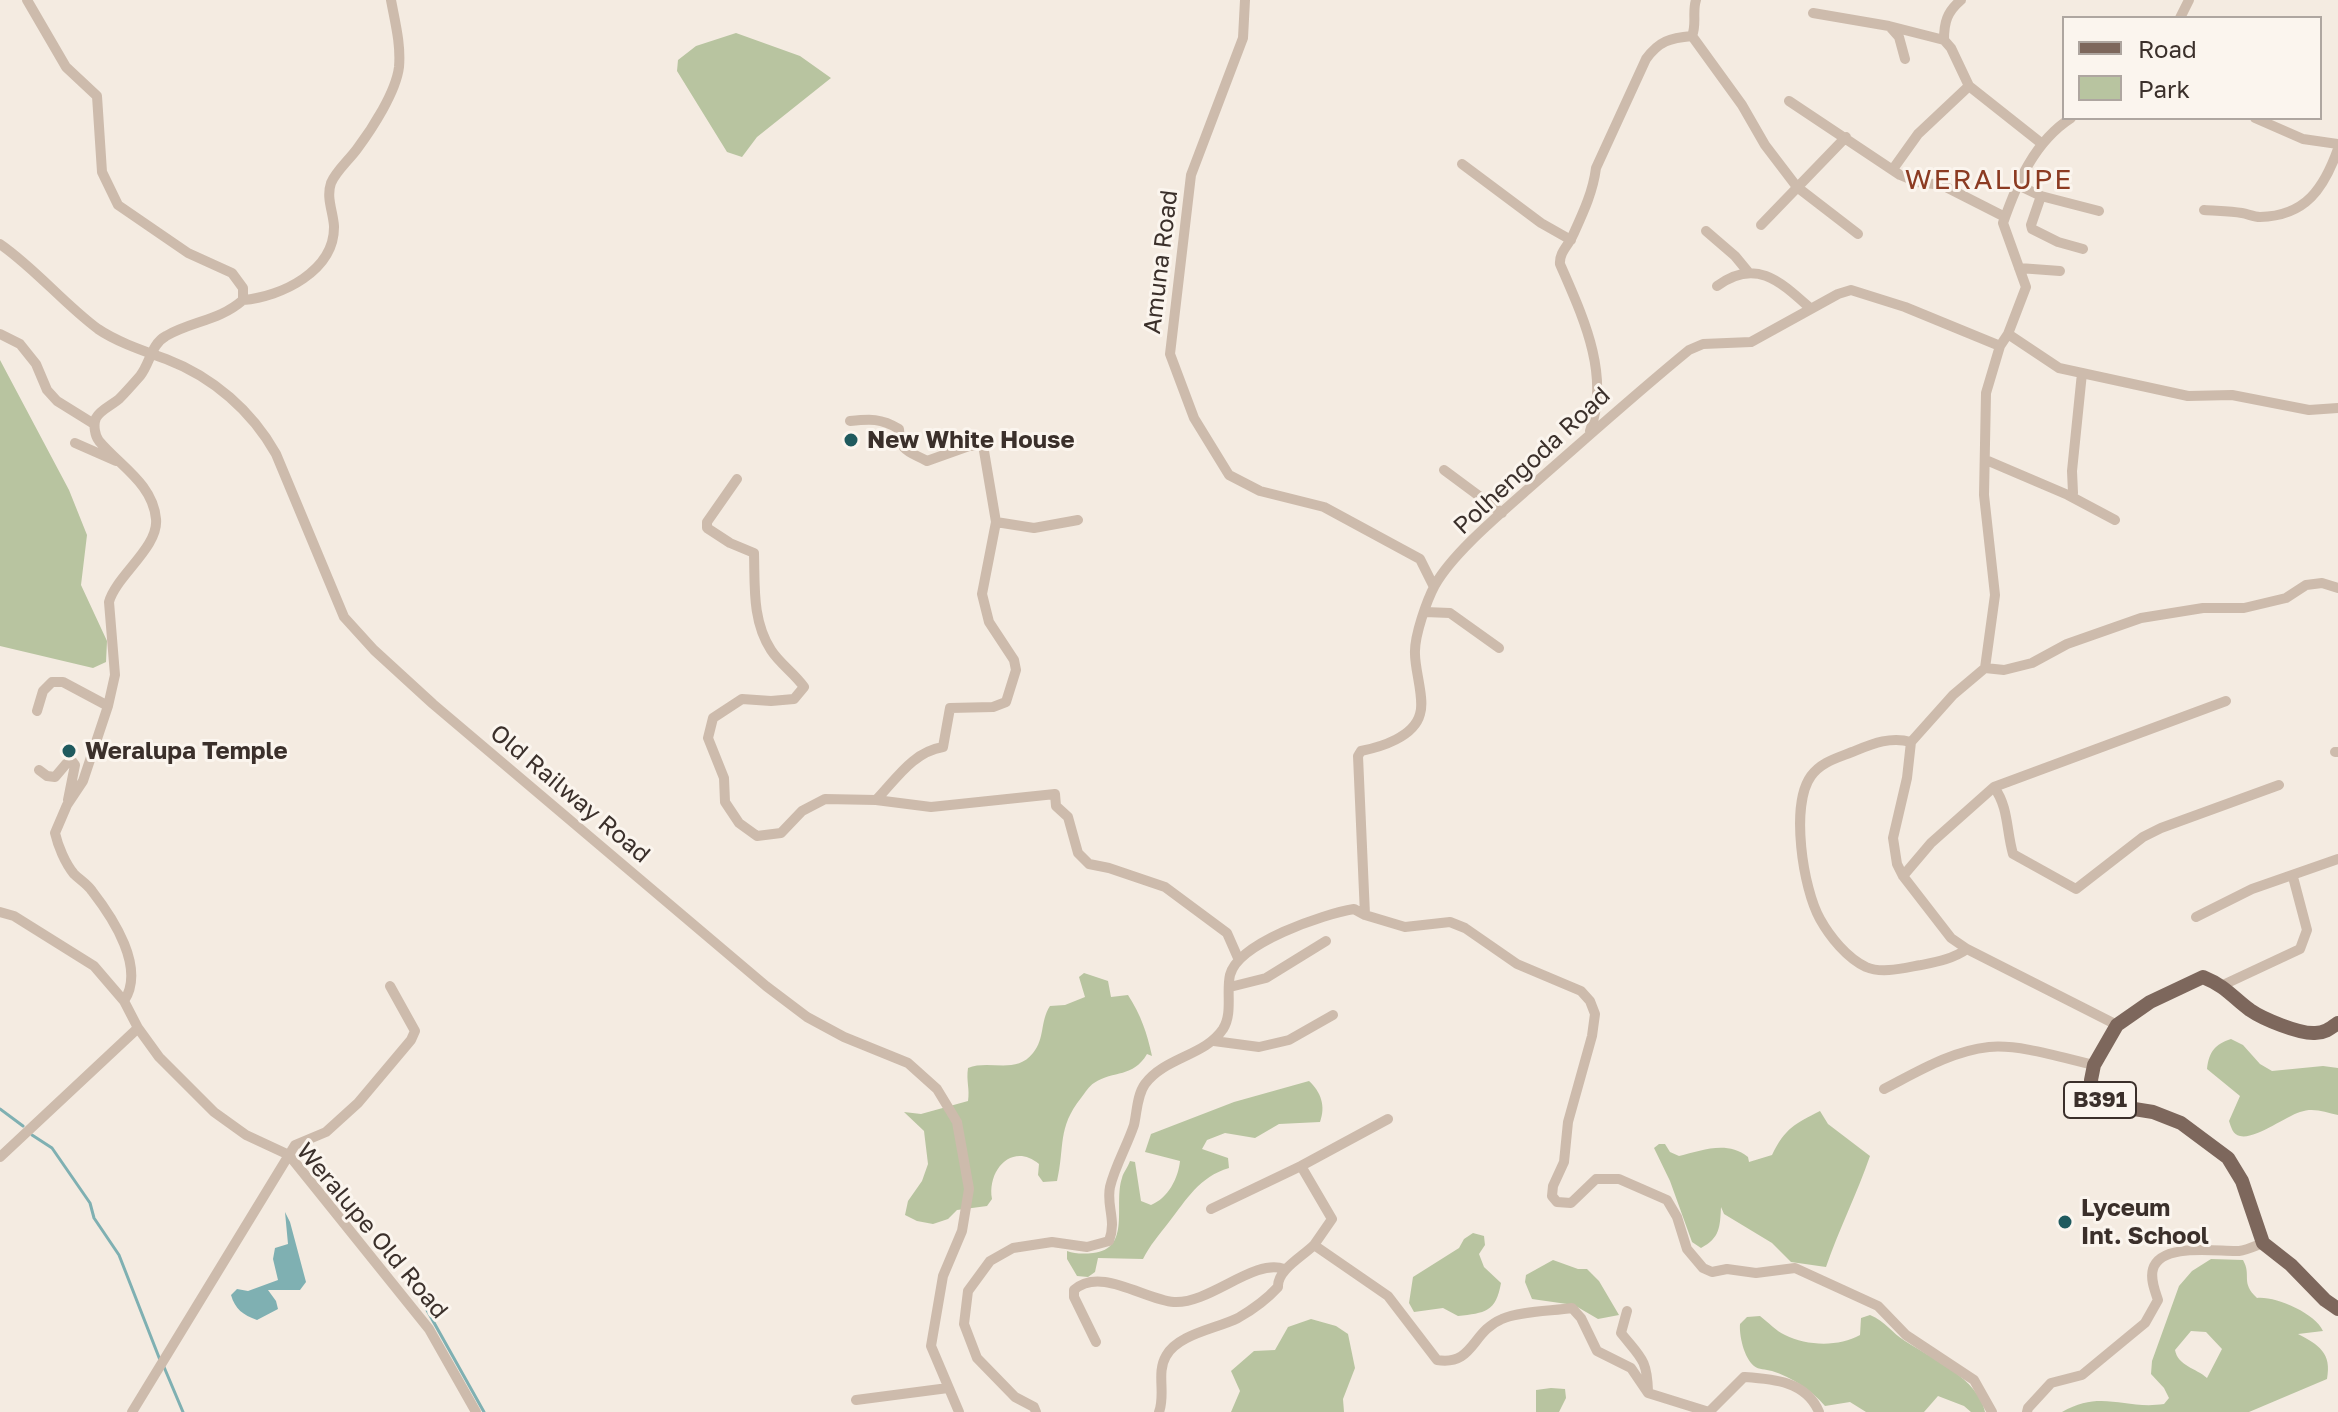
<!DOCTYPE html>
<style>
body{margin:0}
#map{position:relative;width:2338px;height:1412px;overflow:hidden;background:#f4ebe1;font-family:"Golos Text",sans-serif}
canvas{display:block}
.legend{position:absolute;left:2062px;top:16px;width:260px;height:104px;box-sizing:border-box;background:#fbf5ee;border:2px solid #aea6a0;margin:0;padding:10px 14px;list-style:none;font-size:24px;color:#3b302b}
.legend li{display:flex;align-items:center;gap:16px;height:40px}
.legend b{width:40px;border:2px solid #aea6a0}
</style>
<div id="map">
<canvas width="2338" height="1412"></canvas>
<ul class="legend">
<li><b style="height:10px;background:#7d675c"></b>Road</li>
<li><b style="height:22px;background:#b8c4a0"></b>Park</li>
</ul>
</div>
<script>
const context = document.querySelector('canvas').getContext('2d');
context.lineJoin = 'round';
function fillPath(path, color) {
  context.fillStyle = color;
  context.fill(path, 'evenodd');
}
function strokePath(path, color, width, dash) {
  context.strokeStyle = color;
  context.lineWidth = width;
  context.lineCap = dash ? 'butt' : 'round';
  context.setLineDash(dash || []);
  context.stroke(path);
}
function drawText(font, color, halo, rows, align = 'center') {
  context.font = font + ' "Golos Text",sans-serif';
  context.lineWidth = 6;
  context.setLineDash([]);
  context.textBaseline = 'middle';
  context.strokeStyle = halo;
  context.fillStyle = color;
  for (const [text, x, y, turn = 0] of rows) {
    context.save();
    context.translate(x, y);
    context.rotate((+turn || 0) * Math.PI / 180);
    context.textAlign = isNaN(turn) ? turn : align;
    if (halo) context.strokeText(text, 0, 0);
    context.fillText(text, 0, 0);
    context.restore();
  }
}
const green = new Path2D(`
 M736,33L800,56L831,78L757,137L742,157L727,152L677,71L678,60L696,46Z
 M0,360L69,490L87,535L81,585L107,641L106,662L93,668L0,646Z
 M1084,973L1108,981L1111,997L1128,995C1141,1015 1147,1033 1152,1056L1147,1054C1133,1078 1114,1070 1094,1083C1089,1086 1085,1093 1081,1098C1057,1128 1065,1147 1057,1181L1043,1182L1038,1175L1039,1164C1013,1142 987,1169 992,1199L987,1206L957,1210L948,1219L933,1224L917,1221L905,1215L908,1201L922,1181L928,1164L924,1131L904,1112L921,1114L968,1101C970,1089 966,1081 968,1068C989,1059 1016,1075 1033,1053C1045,1039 1040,1021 1050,1006L1065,1005L1085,997L1079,977Z
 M2231,1039L2243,1045L2260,1064L2272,1071L2323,1066L2338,1068V1115C2325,1112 2313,1107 2300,1112C2285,1117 2254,1140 2240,1136C2233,1135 2231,1127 2229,1121L2240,1096L2207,1069C2209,1052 2215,1044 2231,1039Z
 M1309,1081C1321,1092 1326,1106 1320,1122L1279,1124L1255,1138L1225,1133L1207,1140L1202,1149L1228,1158L1229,1168C1199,1177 1187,1199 1169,1222C1159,1235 1150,1245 1143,1259L1098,1258L1095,1272L1088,1277L1077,1276L1067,1259V1251C1075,1254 1084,1254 1093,1253C1132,1249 1113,1204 1122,1178C1123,1173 1128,1167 1130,1161L1135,1162L1141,1201L1151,1205C1168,1198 1178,1179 1180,1161L1145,1152L1151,1134L1234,1102Z
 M1820,1111L1828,1124L1870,1156C1857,1194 1839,1229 1826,1267L1791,1262L1772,1243L1724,1214L1721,1207C1720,1227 1720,1238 1701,1248L1692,1242L1670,1181L1654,1148L1659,1144H1665L1670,1152L1679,1156C1702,1151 1726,1140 1748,1157L1749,1162L1772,1155C1785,1128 1795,1124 1820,1111Z
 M1473,1233L1484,1236L1485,1245L1479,1254L1484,1267L1501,1283C1496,1312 1485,1313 1458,1316L1443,1308L1414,1312L1409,1303L1413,1277L1459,1248L1464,1239Z
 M2211,1259L2243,1260C2252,1276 2240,1282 2257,1298C2275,1296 2315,1313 2323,1331L2298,1334C2319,1345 2332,1353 2327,1379L2249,1412H2062C2102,1389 2124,1410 2164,1404L2169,1398L2164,1388L2151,1374L2152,1361L2179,1286L2192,1271ZM2191,1331L2206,1332L2222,1349L2207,1378C2196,1368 2178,1366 2175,1350Z
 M1553,1260L1578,1269H1587L1599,1281L1619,1315L1598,1319L1574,1305L1532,1299L1525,1282L1526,1275Z
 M1870,1315C1885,1321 1892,1333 1905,1341C1931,1358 1979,1379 1985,1412H1971L1964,1406L1938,1396L1924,1412H1866L1850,1402L1825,1406C1812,1390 1791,1377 1772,1371C1765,1369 1759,1370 1754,1366C1744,1358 1739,1335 1740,1324L1747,1317L1760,1316C1768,1322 1776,1331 1785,1335C1807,1346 1839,1347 1860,1335L1861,1318Z
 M1311,1319L1336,1326L1348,1334L1355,1368L1343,1399L1344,1412H1231L1240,1391L1231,1371L1254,1351L1275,1350L1288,1327Z
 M1551,1388L1565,1389L1566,1398L1559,1412H1536V1390Z`);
const water = new Path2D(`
 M285,1212L290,1222L306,1282L300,1290H268L276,1301L278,1309L257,1320C243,1315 235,1309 231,1295L237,1289L248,1291L278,1280L273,1259L275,1248L288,1244Z`);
const stream = new Path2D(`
 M0,1109L23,1126
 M32,1135L52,1148L90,1203L94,1218L119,1255L160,1360
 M423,1303L484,1412
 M164,1367L183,1412`);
const minor = new Path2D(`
 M27,0L66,67L97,96L102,172L118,205L188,253L232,273L243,288V300C219,321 192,321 166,336C151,344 150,364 140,376C133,384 126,392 119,399C112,405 100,410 96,418C93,425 95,436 99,441C120,466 153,484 156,519C159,547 116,576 109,602L115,675L108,706L83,781L67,805L55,833C58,846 65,863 74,874C80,880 87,884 92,891C113,918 146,968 124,1001
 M1245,0L1243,38L1191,175L1170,354L1194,418L1229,475L1260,491L1324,507L1420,559L1434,587
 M1813,13L1889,26L1944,40L1951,48L1969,86L2041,143
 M2180,18L2189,0
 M1891,28L1899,37L1905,59
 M1692,36L1742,105L1765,145L1797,187L1858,234
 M1944,40C1944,22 1947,12 1961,0
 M1789,101L1900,175L1917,182L1942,185L2005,217
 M2071,118C2034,142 2017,183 2003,223L2026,287L2008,334L2000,346L1986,393L1984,495L1995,595L1985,668L1953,695L1911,742L1907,778L1893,838L1897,864L1903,876L1951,938L1967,949L2117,1025
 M2255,118L2303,139L2338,144
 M1462,164L1541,223L1571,240
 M1893,169L1918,134L1969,86
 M2018,185L2041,196L2099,211
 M2041,196L2031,225L2032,229L2058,242L2083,249
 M2204,210C2217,211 2230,211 2242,213C2248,214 2254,217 2260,217C2306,216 2324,188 2338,149
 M1761,225L1846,137
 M1706,231L1735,256L1749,273
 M0,244C36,269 63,303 98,329C117,342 144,351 166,359C213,377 252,411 276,454L344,617L374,650L433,704L766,986L807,1017L844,1037L908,1063L937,1089L957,1122L969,1189L962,1231L943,1276L931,1346L959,1412
 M2019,268L2060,271
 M1717,286C1756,257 1781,282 1811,309
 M243,300C281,297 335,271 334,226C333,211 326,198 331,183C336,171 349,160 357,149C372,129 396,92 399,67C401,44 395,22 391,0
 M0,334L20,344L36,364L47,390L57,401L94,424
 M2008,334L2059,368L2188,396L2232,395L2309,410L2338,408
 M850,421C870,419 881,418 899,429C900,452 908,451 927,461L969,446L983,445L996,522
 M1590,431C1611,374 1582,315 1560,264C1559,252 1569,245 1573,235C1583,213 1593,192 1596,168L1646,59C1659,41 1670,38 1692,36C1697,24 1692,12 1696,0
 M75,443L116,461
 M1986,460L2068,495L2073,493L2072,471L2082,373
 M1444,470L1502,513
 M737,479L707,522V528L730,543L754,553C755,586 752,621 771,650C780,664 794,673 804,687L794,699L771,701L742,699L713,718L708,738L724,778L725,802L739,823L757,836L781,833L802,811L825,799L876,800L931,807L1055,794L1056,806L1068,817L1078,853L1089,864L1109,868L1165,887L1227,933L1238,958
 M2068,495L2115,520
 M1425,612L1450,613L1499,648
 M1985,668L2004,670L2032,663L2067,644L2141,618L2203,608H2244L2286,598L2306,585L2322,583L2338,588
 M37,711L43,691L52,682H63L108,706
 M1911,742C1890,736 1872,744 1852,752C1837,758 1821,762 1811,776C1790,805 1803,889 1820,919C1830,937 1847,958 1866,967C1882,974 1904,968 1921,965C1936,962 1953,959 1967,949
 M2335,752H2338
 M39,770L47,776L55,777L66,764L72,761L75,765L68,800
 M1994,787C2009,808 2006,830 2013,854L2076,889L2143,837L2161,828L2279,785
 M876,800C897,778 913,752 943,747L950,708L993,707L1006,702L1016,670L1014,660L989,622L982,594L996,522L1034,528L1078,520
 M1903,876L1931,843L1994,787L2226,701
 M0,912L14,916L94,966L124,1001L138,1028L159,1057L214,1112L246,1135L289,1155L429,1329L476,1412
 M1365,915L1358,756L1361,751C1381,747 1414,737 1420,714C1425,700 1415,671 1415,654C1414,636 1427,600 1435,585C1453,553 1500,514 1528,489C1582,442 1634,395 1689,350L1703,344L1751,342L1838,294L1851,290L1905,307L2000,346
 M2196,917L2252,889L2338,859
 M2223,985L2300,949L2307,930L2293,877
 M1230,987L1266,978L1326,941
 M1214,1041L1259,1047L1289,1040L1333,1015
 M1884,1089C1917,1072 1951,1051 1989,1047C2020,1044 2063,1058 2094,1065
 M0,1157L138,1028
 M1301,1166L1332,1219L1314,1245
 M1211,1209L1301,1166L1388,1119
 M1627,1311L1621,1333C1641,1358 1647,1359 1648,1391
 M1096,1342L1074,1297V1290C1100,1266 1145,1300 1174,1302C1210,1304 1254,1258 1284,1269
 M856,1400L948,1388
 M132,1412L295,1145L326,1132L358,1103L411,1040L415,1031L390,986
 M1036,1412L1034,1407L1015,1397L977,1358L964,1324L968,1291L990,1261L1013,1248L1052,1242L1087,1247L1109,1241C1117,1220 1106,1206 1110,1187C1115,1166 1127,1146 1134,1125C1137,1112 1137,1095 1145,1084C1165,1057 1205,1056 1223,1029C1233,1013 1226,992 1230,975C1238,943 1323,914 1354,909L1365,915L1405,927L1450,922L1465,928L1517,964L1581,991L1590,1001L1595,1014L1592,1036L1568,1122L1564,1162L1553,1186L1552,1196L1557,1202L1571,1203L1596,1179H1619L1667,1200L1677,1217L1687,1249L1703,1268L1712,1272L1727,1269L1756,1273L1795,1268L1878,1306L1906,1335L1974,1380L1992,1412
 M1159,1412C1166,1394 1156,1373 1166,1356C1178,1334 1216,1329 1238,1318C1252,1310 1267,1299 1278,1287C1277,1270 1302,1257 1314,1245L1388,1296L1437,1360C1474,1366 1471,1332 1502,1319C1519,1311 1552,1311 1572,1308L1581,1318L1597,1351L1631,1368L1648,1393L1709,1412L1744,1377C1773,1379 1806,1381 1819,1412
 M2027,1412L2028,1408L2051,1383L2082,1375L2145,1323L2158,1300C2155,1291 2150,1279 2153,1269C2161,1242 2218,1252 2239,1251C2247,1250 2255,1246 2263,1243`);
const major = new Path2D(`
 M2338,1023C2331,1028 2325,1033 2315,1033C2299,1034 2263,1019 2250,1010C2231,996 2227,987 2203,977L2150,1002L2117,1025L2094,1065L2091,1080L2094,1095L2103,1104L2153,1112L2181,1123L2228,1158L2242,1181L2263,1243L2291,1265L2325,1300L2338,1309`);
const markers = [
 [851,440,8,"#1f5a5e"],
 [69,751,8,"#1f5a5e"],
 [2065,1222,8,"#1f5a5e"]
];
const shields = [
 [2100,1100,72]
];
const shieldNames = [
 ["B391",2100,1100]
];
const streetNames = [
 ["Amuna Road",1161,262,-83],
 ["Polhengoda Road",1532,461,-43],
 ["Old Railway Road",570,794,40],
 ["Weralupe Old Road",372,1231,50]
];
const poiNames = [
 ["New White House",867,440],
 ["Weralupa Temple",85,751],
 ["Lyceum",2081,1208],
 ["Int. School",2081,1236]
];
const quarterNames = [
 ["WERALUPE",1989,180]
];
fillPath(green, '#b8c4a0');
fillPath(water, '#7fb0b2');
strokePath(stream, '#7fb0b2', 3);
strokePath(minor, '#cdbbac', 10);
strokePath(major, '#7d675c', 14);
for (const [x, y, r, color] of markers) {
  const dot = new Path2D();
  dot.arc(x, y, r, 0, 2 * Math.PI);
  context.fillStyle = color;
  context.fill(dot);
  strokePath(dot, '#fbf5ee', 3);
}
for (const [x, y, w] of shields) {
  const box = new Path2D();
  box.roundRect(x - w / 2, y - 18, w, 36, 6);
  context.fillStyle = '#fbf5ee';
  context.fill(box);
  strokePath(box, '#3b302b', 2);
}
drawText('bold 22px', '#3b302b', null, shieldNames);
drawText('24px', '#3b302b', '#fbf5ee', streetNames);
drawText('bold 24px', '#3b302b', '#fbf5ee', poiNames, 'left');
context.letterSpacing = '2px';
drawText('28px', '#8c3b22', '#fbf5ee', quarterNames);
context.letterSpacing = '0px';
</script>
